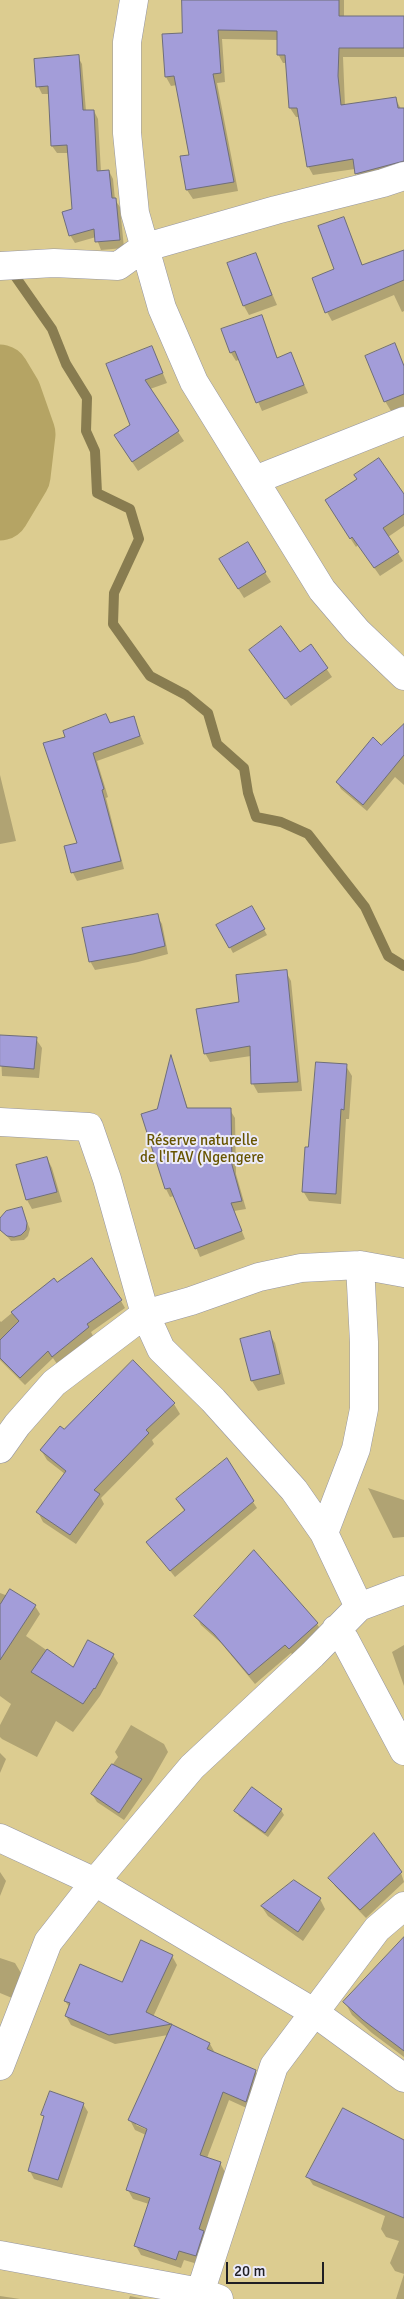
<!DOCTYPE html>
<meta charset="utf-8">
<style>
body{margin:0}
#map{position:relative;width:404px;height:2299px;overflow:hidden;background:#deddeb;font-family:Signika,sans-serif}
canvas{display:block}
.scale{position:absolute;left:226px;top:2262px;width:98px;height:22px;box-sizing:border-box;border:2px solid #1f1e23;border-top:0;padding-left:6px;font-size:15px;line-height:18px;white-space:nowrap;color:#1f1e23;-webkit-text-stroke:4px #ebeaf8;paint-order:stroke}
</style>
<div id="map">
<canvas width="404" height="2299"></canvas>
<div class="scale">20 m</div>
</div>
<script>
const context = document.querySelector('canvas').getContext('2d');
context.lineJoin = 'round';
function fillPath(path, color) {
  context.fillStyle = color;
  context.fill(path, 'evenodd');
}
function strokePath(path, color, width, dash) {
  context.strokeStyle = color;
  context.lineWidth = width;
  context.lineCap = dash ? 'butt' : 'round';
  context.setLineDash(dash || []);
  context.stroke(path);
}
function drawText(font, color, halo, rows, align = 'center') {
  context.font = font + ' Signika,sans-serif';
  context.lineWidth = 4;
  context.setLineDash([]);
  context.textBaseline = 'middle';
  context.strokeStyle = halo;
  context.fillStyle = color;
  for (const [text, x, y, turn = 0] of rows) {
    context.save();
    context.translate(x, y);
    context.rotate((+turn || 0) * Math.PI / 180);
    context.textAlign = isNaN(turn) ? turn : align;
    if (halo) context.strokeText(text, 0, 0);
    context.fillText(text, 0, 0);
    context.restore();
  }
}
const green = new Path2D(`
 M0,0H404V2299H0Z`);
const shadow = new Path2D(`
 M184,0H344V18L404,17V57H343L345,106L395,98L401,109H404V170L361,182L355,169L313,175L308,166L300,117H296L290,108L287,63H283L278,54V40L222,39L225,82L217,83L238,191L193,199L187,190L181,157L190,156L177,85L171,86L166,77L183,34Z
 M78,57L82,64L86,111H94L98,119L101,172L109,171L113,179L115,200L120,207L124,248L101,250L96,237L75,243L70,235L73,210L68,153H57L52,146L49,94H42L38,86Z
 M344,219L363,266L404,251V311L402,312L394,295L332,321L327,312Z
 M255,254L277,305L249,315L244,306Z
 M261,316L278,359L291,354L308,393L262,411L240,359L236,361L231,353L223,330Z
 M394,345L404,365V406L391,411L385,401Z
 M152,347L167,383L150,389L184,441L138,471L121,445L132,425Z
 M404,496V526L388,537L403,561L380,576L358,545L356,547L331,509Z
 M247,544L271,582L244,598L226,569Z
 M311,646L332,677L291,706L255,658L300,654Z
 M106,715L110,723L133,718L144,744L97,761L108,797L106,798L124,869L77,881L73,873L66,847L79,843L67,738Z
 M404,725V785L395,777L367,811L341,789L337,782L381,747Z
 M0,775L16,841L0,844Z
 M252,908L267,935L233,953L218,925Z
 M157,916L162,924L168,954L138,962L95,970L90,961Z
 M286,972L291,981L302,1091L258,1093L253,1084L251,1056L210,1062L205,1053L240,1003Z
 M0,1036L36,1039L42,1048L39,1078L2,1076Z
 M171,1059L188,1109L230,1110L235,1118L236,1174L246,1209L234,1211L245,1239L200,1257L175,1196L170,1197L166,1189L158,1110Z
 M346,1066L352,1076L349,1119H346L341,1204L309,1201L303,1191L310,1148Z
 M47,1158L52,1168L62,1202L32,1209L27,1200Z
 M21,1208L30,1229L28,1236L24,1240L11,1241L2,1230Z
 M53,1279L57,1284L121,1301L125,1308L91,1332L93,1336L57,1364L53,1358L25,1385L0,1360V1321L1,1322Z
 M269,1333L275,1343L285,1384L258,1391L252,1381L242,1340Z
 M133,1361L174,1404L180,1414L152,1440L154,1444L101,1498L104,1504L76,1544L43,1522L38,1512L65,1474L47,1460L41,1450L64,1431Z
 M368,1488L404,1500V1537L393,1538Z
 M177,1500L253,1502L257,1508L175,1577L148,1543L185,1512Z
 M254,1552L317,1624L323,1633L295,1657L291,1653L255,1684L221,1643L201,1625L196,1616Z
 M0,1593L35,1606L40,1614L26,1636L74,1669L89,1641L113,1655L118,1663L100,1696L73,1732L56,1721L37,1757L2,1739L0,1737V1725L11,1704L0,1696Z
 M404,1645V1686L392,1652Z
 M131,1725L164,1744L168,1752L152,1780L124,1820L97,1802L92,1794L118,1757L115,1752Z
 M0,1753L6,1759L0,1773Z
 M253,1789L281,1810L284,1815L268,1837L239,1816L236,1811Z
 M0,1872L6,1881L0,1896Z
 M401,1873L404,1882L366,1918L335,1886L330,1878Z
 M320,1899L325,1909L303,1941L268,1916L262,1907Z
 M404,1950V2057L372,2033L352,2015L345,2002Z
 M172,1956L177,1965L153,2017L210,2044L215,2053L255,2071L261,2081L251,2110L229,2100L207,2158L220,2163L225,2172L201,2265L184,2260L181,2268L141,2255L136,2246L149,2204L133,2199L128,2190L146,2135L135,2130L130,2120L168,2035L115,2044L71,2025L66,2016L70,2008L65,2001L122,1984ZM136,2122L153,2130L152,2132L136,2125Z
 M0,1958L15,1963L21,1973L12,1998L0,1993Z
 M83,2104L88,2112L62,2188L34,2179L30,2171L45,2118L43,2115Z
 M404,2142V2299H396L404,2274L395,2271L390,2263L399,2241L386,2237L381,2229L385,2216L313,2185L308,2177Z
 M0,2296L20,2299H0Z
 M130,2296L144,2299H129Z`);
const stream = new Path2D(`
 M10,269L52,329L66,364L87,398L86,431L95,451L97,493L130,509L139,539L114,593L113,624L150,676L186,695L208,713L217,744L244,768L248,793L256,817L281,822L308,834L365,907L388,956L404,966`);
const river = new Path2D(`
 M0,374L12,394L26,434L21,476L0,511`);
const building = new Path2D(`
 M182,0H339V16H404V48H339L338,76L341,105L396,97L398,108H404V161L355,174L353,159L307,167L297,108H289L285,55H277V31L218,30L221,73L213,74L234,182L186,190L180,156L189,155L174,76L165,77L162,34L182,33Z
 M79,55L83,110H94L97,171L109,170L112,198H116L120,240L95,242L94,229L69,236L62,212L72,209L67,145L51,146L48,86L36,87L34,59Z
 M344,217L362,265L404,250V280L325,313L312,278L334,269L318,226Z
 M256,253L272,295L243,306L227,263Z
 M262,315L277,358L291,352L304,385L256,403L235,351L230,353L221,329Z
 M395,343L404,366V394L384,402L365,356Z
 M152,346L163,373L145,380L179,431L132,462L114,435L130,425L106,364Z
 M379,458L404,494V514L383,528L399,552L374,568L352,537L350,539L325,500L357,479L354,475Z
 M248,542L266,572L238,589L219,559Z
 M281,626L300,652L311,644L328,668L285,699L249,650Z
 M106,714L110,723L134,716L140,736L93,753L104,789L102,790L121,861L71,873L64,846L77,843L43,743L65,737L63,731Z
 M404,724V755L363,805L336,782L373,737L381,745Z
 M252,906L265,929L229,948L216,925Z
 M158,914L165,946L133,954L89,962L82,928Z
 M287,970L298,1082L251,1084L250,1046L204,1054L196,1009L239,1002L236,975Z
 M0,1035L37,1037L34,1069L0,1066Z
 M171,1055L187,1108H231L232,1165L242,1201L231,1203L242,1231L195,1249L170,1188L165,1189L141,1114L157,1109Z
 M316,1062L347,1064L344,1110L341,1109L336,1194L302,1192L305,1147H308Z
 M47,1157L57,1192L26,1200L16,1165Z
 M22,1207L27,1223L26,1230L21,1235L14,1237L7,1236L0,1230V1218L6,1211Z
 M92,1258L122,1300L87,1324L89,1327L52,1357L48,1351L20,1378L0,1358V1340L19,1321L11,1312L54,1278L57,1282Z
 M270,1331L280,1374L251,1381L240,1339Z
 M133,1360L175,1403L146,1430L149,1433L94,1490L100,1494L70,1535L36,1512L66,1471L40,1450L60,1426L64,1429Z
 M227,1458L254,1501L170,1571L146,1542L185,1510L176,1499Z
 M254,1550L318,1623L289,1649L285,1645L249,1675L214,1634L194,1616Z
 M10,1589L36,1605L0,1660V1605Z
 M88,1640L114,1654L95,1689L94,1688L83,1704L31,1672L47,1649L73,1667Z
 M112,1764L142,1779L119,1813L91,1794Z
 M252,1787L282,1809L265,1833L234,1811Z
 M374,1833L402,1872L360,1910L328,1878Z
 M294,1880L321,1898L298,1932L261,1906Z
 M404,1937V2051L363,2020L343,2002Z
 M141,1940L173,1955L146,2012L210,2043L207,2049L256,2070L246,2102L223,2092L200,2155L221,2162L199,2229L204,2231L196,2256L179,2251L176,2260L134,2246L150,2198L126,2190L147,2129L128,2120L172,2024L109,2035L65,2016L70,2003L64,2001L80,1964L122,1982Z
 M50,2091L84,2103L58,2180L28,2171L44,2116L41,2115Z
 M343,2108L404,2140V2218L306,2177Z`);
const street = new Path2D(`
 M134,0L127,42V133L135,213L162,308L194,382L322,590L357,631L404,676
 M0,266L54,263L118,266L143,248L276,210L383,183L404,176
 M255,480L404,421
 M0,1122L89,1127L107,1179L145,1314L161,1349L213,1400L294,1490L324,1533L359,1607
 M0,1449L17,1425L54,1383L145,1314L191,1301L259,1277L301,1268L360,1265L404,1273
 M324,1533L356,1449L364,1409V1342L360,1265
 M336,1629L345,1640L404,1751
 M0,1838L95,1882L315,2013L404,2078
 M0,2066L48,1942L95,1882L192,1767L312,1655L359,1607L404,1590
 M0,2255L200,2292L219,2299
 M198,2299L274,2066L377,1929L404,1906`);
const parkNames = [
 ["Réserve naturelle",202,1141],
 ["de l'ITAV (Ngengere",202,1158]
];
fillPath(green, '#dccc90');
fillPath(shadow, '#0003');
strokePath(stream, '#887c50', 10);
strokePath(river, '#b5a464', 59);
fillPath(building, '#a39dd9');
strokePath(building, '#6f6e7a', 1);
strokePath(street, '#9696a2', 29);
strokePath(street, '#fff', 28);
drawText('15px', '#675400', '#ebeaf8', parkNames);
</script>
